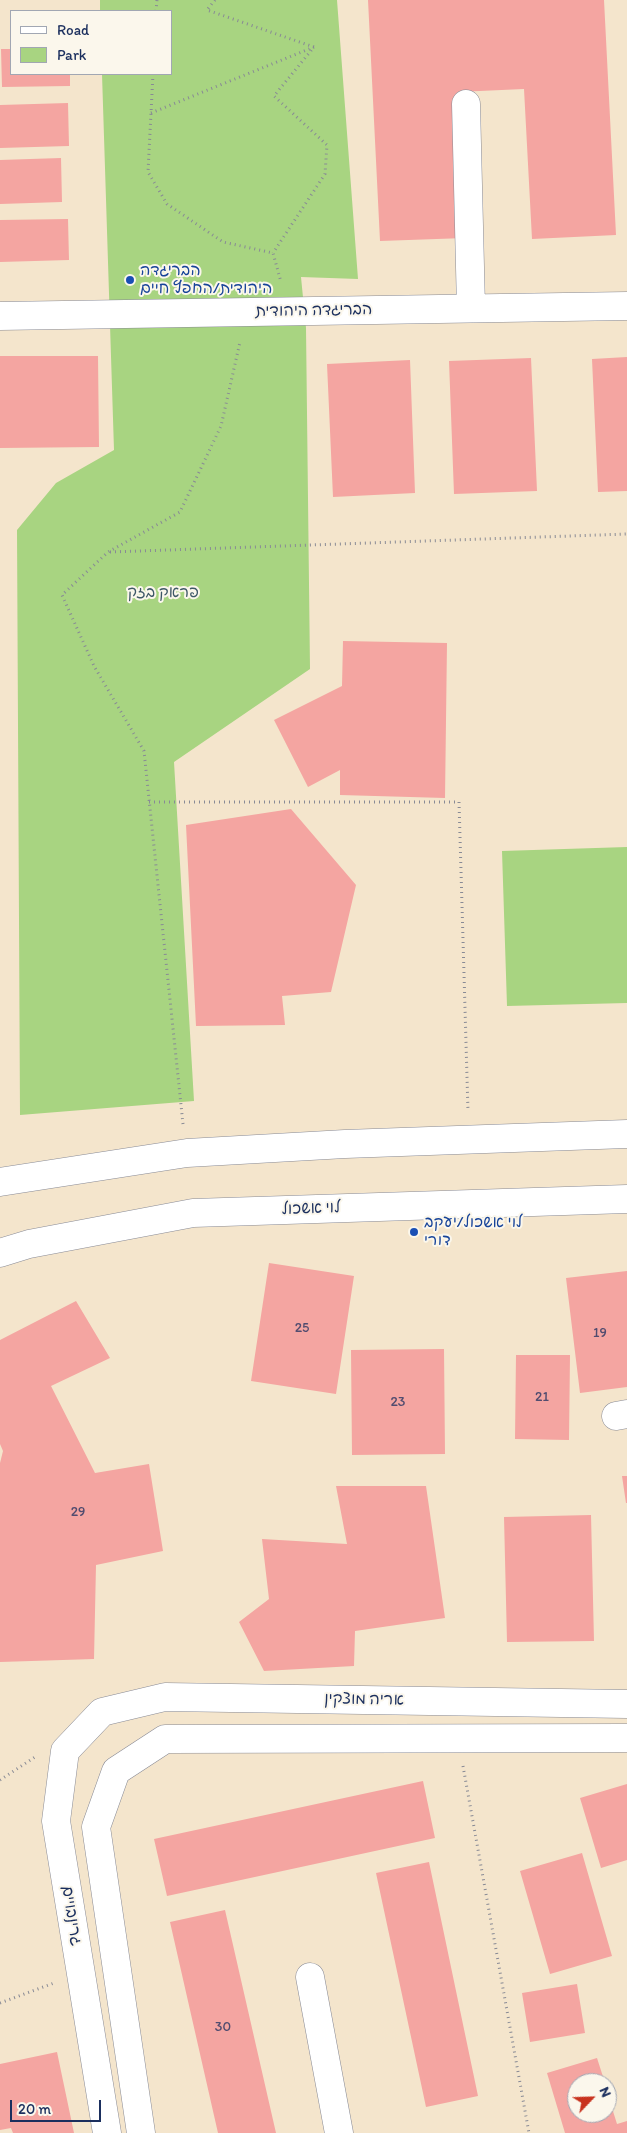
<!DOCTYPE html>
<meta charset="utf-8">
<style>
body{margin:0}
#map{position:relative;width:627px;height:2133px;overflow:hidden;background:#f4e5cc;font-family:Itim,sans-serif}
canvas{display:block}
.legend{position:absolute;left:10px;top:10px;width:162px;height:65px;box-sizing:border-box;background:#fbf7ec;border:1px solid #a1a7b3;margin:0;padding:6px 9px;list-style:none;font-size:15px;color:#1b2f5e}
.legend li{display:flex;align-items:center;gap:10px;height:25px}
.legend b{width:25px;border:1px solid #a1a7b3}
.north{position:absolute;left:567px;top:2073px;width:50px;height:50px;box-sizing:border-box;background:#fbf7ec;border:1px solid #a1a7b3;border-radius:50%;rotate:66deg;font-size:14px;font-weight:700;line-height:20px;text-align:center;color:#1b2f5e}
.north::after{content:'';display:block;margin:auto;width:18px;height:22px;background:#c8321e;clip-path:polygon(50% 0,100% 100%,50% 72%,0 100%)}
.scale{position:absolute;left:10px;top:2100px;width:91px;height:22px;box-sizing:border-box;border:2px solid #1b2f5e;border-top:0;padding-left:6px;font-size:15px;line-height:18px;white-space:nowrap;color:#1b2f5e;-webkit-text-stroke:4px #fbf7ec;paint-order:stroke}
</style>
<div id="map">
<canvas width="627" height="2133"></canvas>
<ul class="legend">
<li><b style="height:6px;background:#fff"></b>Road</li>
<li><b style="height:14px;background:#a8d481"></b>Park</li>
</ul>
<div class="north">N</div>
<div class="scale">20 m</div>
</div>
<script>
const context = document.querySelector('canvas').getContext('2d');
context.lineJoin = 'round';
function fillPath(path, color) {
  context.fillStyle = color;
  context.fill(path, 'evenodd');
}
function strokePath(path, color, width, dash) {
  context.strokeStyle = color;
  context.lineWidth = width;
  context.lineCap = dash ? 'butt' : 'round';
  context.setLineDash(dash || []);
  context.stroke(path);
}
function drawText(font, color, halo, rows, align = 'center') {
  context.font = font + ' Itim,"Playpen Sans Hebrew",sans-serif';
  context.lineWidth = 4;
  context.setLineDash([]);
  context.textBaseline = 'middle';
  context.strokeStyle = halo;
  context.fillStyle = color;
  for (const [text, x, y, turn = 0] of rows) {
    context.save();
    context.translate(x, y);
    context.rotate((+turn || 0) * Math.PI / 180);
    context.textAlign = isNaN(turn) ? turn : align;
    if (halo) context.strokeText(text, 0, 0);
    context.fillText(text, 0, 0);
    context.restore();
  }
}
const green = new Path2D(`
 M100,0H337L358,279L301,277L306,328L310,669L174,762L194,1101L20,1115L17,530L56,483L114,450L102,74H171V11H100Z
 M627,847V1003L507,1006L502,851Z`);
const building = new Path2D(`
 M368,0H604L616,235L532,239L524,89L457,92L465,238L380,241Z
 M1,49H11V74H70V86L2,87Z
 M68,103L69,146L0,148V105Z
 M61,158L62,202L0,204V160Z
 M68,219L69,260L0,262V220Z
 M0,356H98L99,447L0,448Z
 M627,357V491L598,492L592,359Z
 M531,358L537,491L454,494L449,361Z
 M410,360L415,493L333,497L327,364Z
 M343,641L447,643L445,798L340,795V770L308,787L274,720L342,686Z
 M291,809L356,885L331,992L282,996L285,1025L196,1026L186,825Z
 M269,1263L354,1276L336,1394L251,1381Z
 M627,1271V1387L580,1393L566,1278Z
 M76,1301L110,1358L51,1386L95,1473L149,1464L163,1551L96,1565L94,1659L0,1662V1463L3,1451L0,1444V1340Z
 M444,1349L445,1454L352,1455L351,1350Z
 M516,1355H570L569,1440L515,1439Z
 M622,1476H627V1503H626Z
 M336,1486H426L445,1618L355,1631L354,1666L264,1671L239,1622L269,1599L262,1539L347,1544Z
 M591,1515L594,1641L507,1642L504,1517Z
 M423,1781L435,1838L167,1896L154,1839Z
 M627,1784V1860L601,1868L580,1798Z
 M582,1853L612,1956L550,1974L520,1871Z
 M429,1862L478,2096L426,2107L376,1873Z
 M225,1910L276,2133H218L170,1922Z
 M577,1984L585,2033L530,2042L522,1993Z
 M57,2052L74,2133H13L11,2128L0,2130V2064Z
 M597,2058L605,2083H577V2113H607V2092L617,2124L627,2121V2133H565L547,2073Z`);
const path = new Path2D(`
 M215,0L207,10L314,47L274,96L327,145L325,174L273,253
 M156,11L157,0
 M153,74L148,172L167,204L223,242L273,253L281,282
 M151,113L314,47
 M110,552L627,534
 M149,802H459L468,1111
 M183,1124L144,751L94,666L62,595L108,552L180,512L221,426L240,342
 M463,1766L529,2133
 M0,1780L35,1757
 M0,2003L54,1983`);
const minor = new Path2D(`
 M466,104L471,308
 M0,316L627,306
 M0,1182L187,1153L345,1144L627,1134
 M0,1253L29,1244L193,1213L627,1199
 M616,1416L627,1414
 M310,1977L339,2133
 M107,2133L56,1821L65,1751L102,1712L165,1697L627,1704
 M141,2133L96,1827L116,1771L165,1739L627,1738`);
const markers = [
 [130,280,5,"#1a4fb4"],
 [414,1232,5,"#1a4fb4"]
];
const numberNames = [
 ["25",302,1328],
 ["19",600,1333],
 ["21",542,1397],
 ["23",398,1402],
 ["29",78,1512],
 ["30",223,2027]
];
const transitNames = [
 ["הבריגדה",140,271],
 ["היהודית/החפץ חיים",140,289],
 ["לוי אשכול/יעקב",424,1223],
 ["דורי",424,1241]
];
const streetNames = [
 ["הבריגדה היהודית",314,311,-1],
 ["לוי אשכול",311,1209,-2],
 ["אריה מוצקין",364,1700,1],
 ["גרינבויים",71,1916,81]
];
const parkNames = [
 ["פראק בזק",163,593]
];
fillPath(green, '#a8d481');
fillPath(building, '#f4a5a1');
strokePath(minor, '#888a95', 29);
strokePath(path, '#888a95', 3, [1, 4]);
strokePath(minor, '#fff', 28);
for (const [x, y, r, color] of markers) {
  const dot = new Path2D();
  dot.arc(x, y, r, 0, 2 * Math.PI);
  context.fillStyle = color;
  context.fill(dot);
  strokePath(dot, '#fbf7ec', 2);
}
drawText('14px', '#514c6f', null, numberNames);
drawText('16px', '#164399', '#fbf7ec', transitNames, 'left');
drawText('16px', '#1b2f5e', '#fbf7ec', streetNames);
drawText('16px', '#3e5867', '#fbf7ec', parkNames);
</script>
